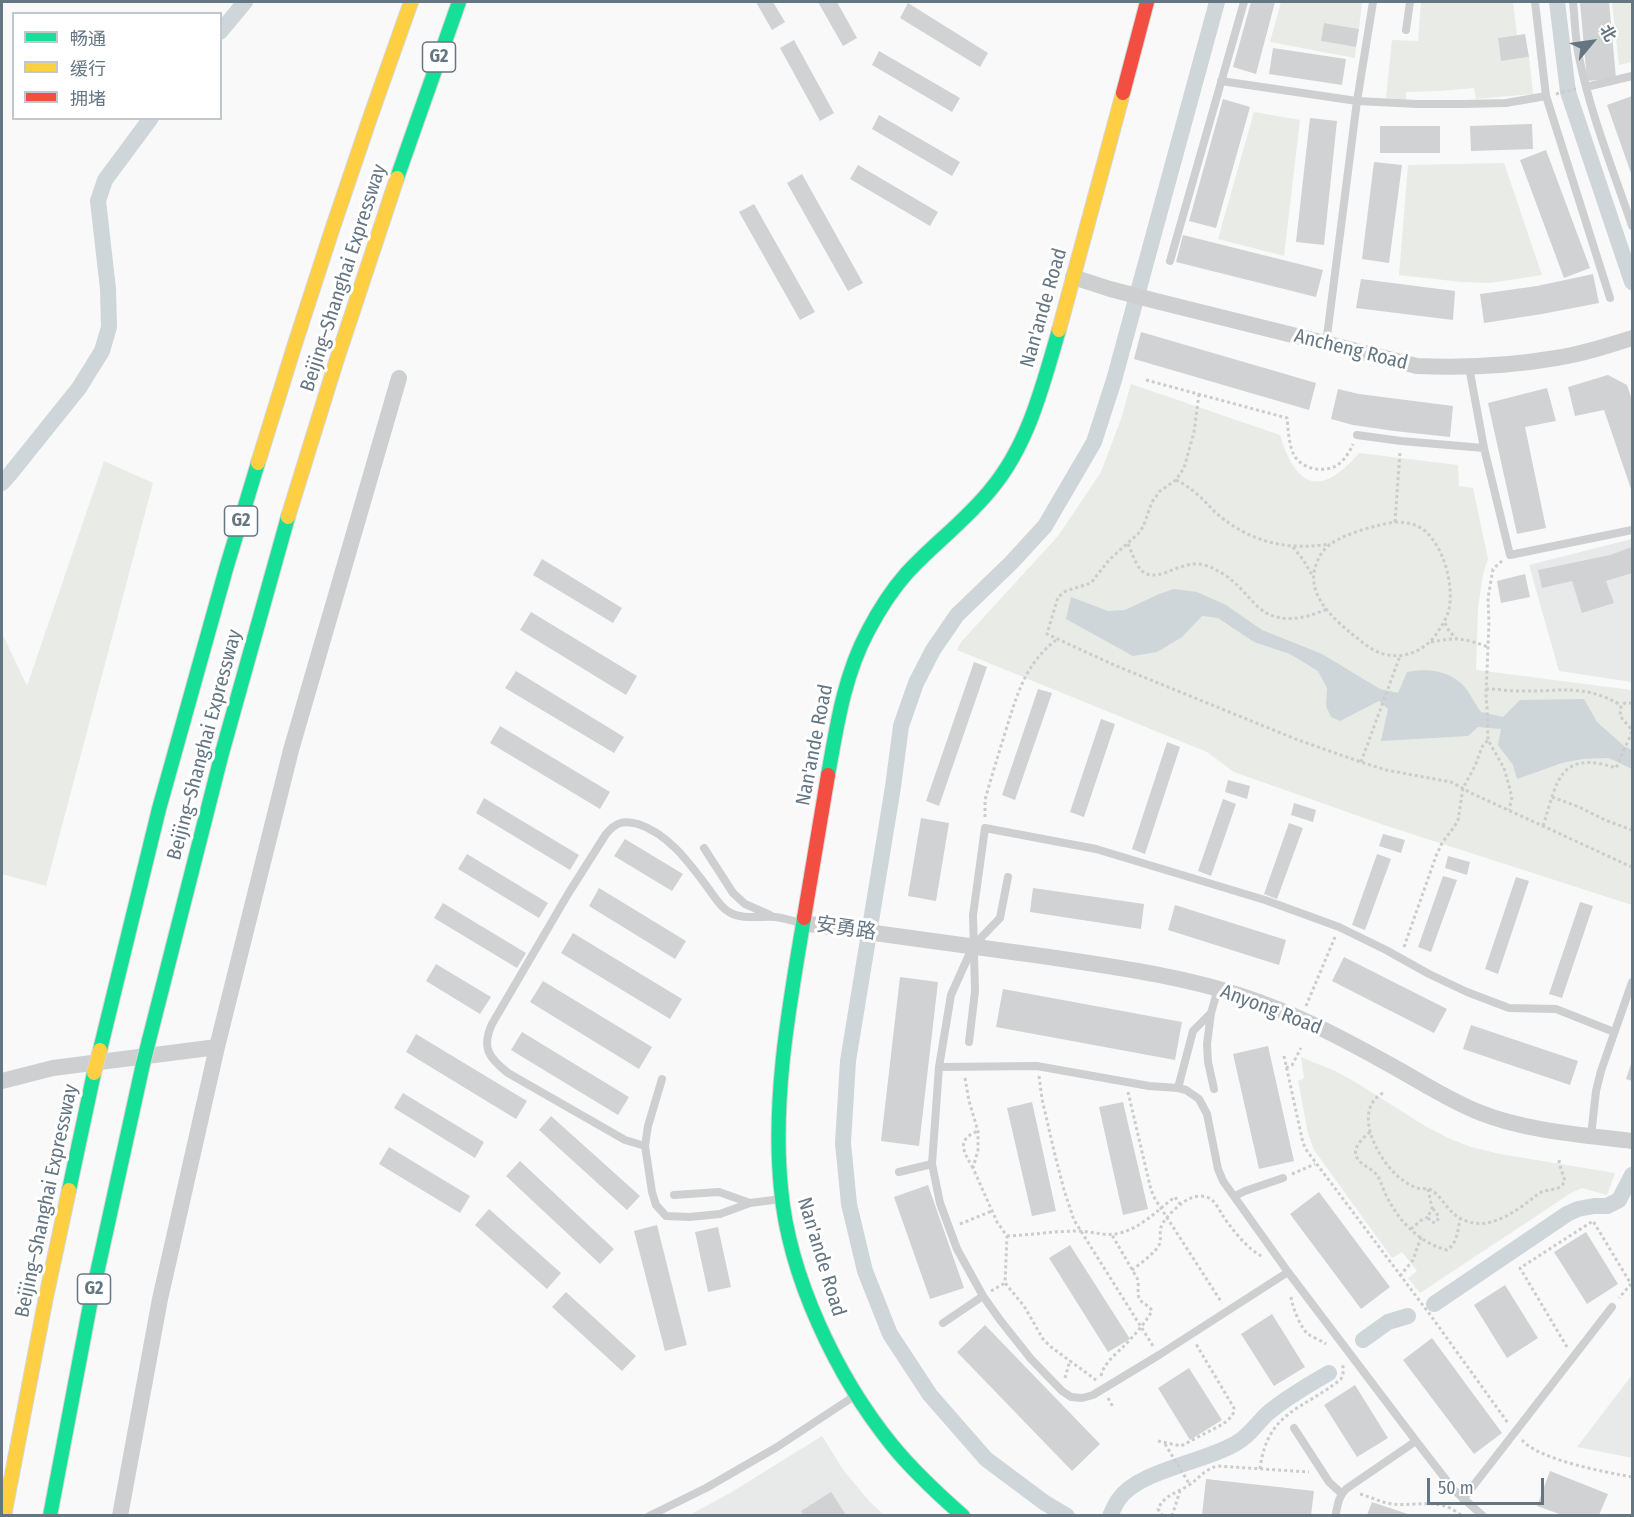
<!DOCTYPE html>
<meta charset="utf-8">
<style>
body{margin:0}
#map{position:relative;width:1634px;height:1517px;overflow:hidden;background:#f9f9f9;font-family:"Fira Sans Condensed","Noto Sans SC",sans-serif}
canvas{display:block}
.frame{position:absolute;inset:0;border:3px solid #657683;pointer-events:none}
.legend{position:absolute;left:12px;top:12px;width:210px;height:108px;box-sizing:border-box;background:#fff;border:2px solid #c1c8cd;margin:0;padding:8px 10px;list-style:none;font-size:18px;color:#657683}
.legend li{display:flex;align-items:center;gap:12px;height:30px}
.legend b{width:30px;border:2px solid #c1c8cd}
.north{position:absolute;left:1562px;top:12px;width:60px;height:60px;-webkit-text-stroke:4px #fff;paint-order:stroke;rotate:61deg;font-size:16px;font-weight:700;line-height:24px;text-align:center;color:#657683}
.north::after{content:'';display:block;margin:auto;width:21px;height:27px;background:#657683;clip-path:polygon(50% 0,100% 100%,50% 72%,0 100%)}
.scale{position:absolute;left:1427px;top:1478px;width:117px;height:27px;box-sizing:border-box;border:3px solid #657683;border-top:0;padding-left:8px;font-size:18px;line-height:21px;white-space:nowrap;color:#657683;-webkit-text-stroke:4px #fff;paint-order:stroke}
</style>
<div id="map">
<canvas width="1634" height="1517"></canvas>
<div class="frame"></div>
<ul class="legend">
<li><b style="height:8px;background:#16e098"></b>畅通</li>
<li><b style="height:8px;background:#ffcf43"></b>缓行</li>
<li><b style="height:8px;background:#f24e42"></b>拥堵</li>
</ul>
<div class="north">北</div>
<div class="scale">50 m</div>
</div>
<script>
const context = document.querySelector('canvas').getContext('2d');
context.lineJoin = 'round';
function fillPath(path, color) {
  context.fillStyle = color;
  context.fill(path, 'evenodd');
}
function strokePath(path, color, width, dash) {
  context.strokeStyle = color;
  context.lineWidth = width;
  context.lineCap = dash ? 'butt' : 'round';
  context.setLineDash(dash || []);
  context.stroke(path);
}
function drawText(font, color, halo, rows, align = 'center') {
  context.font = font + ' "Fira Sans Condensed","Noto Sans SC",sans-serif';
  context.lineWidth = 6;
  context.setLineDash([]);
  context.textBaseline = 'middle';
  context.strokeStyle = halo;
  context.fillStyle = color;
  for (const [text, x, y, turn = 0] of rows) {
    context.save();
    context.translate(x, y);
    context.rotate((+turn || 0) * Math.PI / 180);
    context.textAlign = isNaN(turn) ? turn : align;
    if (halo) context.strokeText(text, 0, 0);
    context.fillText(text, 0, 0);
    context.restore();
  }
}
const built = new Path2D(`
 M1632,539V682L1559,671L1529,565Z
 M1632,1375V1458L1577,1447Z
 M822,1436L844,1471L870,1502L884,1515L688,1516L730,1493Z`);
const green = new Path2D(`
 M1281,2H1362L1359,29L1324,23L1321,41L1356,47L1355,58L1270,42Z
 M1421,2H1513L1517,35L1498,38L1501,61L1529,57L1533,94L1476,99L1474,88L1439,91L1406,92V100L1386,98L1392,40L1418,41Z
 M1612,2H1632V62L1619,65Z
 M1254,112L1300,120L1284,256L1218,239Z
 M1504,163L1542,275L1490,283L1462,282L1399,275L1408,165Z
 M1131,384L1280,435C1296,489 1322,497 1359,453L1458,465L1459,486L1473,488L1488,559L1483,574L1478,608L1476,670L1632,690V905L1387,826L1234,772L1207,752L957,650L961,642L1058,536L1101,472L1121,419Z
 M104,461L153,483L46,886L2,874V633L27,686Z
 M1301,1057L1335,1071L1357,1083L1425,1126L1448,1138L1471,1147L1500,1154L1615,1173L1607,1195L1582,1188L1571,1193L1420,1293L1408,1278L1417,1271L1402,1252L1392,1258L1314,1150L1308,1133L1298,1081L1304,1078Z`);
const water = new Path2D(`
 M1174,589L1197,592L1226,605L1262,630L1322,654L1380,689L1398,693L1407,672C1426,668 1447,670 1462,684C1469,691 1475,704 1481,712L1503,717L1520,700L1584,699L1597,722L1624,746L1632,750V769L1609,758L1583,759L1562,763L1517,779L1513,765L1498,745L1501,729L1478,727L1468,736L1381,741L1388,709L1379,701L1340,721L1331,717L1326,706L1327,688L1318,671L1290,654L1254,642L1218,618L1202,616L1182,637L1157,652L1133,656L1066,619L1071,597L1108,611L1125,610L1159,594Z`);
const canal = new Path2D(`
 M1557,2L1568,92L1632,282
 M220,32L245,2
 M2,483L10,474L79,388L102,351L109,327L108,289L98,201L105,180L151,118
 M1434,1304L1567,1214L1578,1209L1594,1206H1607L1619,1200L1632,1175
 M1363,1340L1388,1322L1408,1316
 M1067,1516L1045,1503L986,1459L930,1395L890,1334L865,1271L849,1204L843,1143L848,1061L893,787L901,726L916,683L933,650L957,615L1011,563L1045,526L1094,442L1114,380L1217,2
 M1110,1516C1113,1510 1115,1504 1119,1499C1139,1470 1207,1462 1238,1442C1250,1435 1257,1423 1268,1413C1286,1398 1308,1385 1329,1373`);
const building = new Path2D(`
 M756,2H773L785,22L772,30Z
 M818,2H837L857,38L843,46Z
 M1251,2H1275L1256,74L1233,67Z
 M1580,2H1609L1616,78L1587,81Z
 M908,3L988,53L980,67L900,18Z
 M1324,23L1359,29L1356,47L1321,41Z
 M1525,34L1529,57L1501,61L1498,38Z
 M794,40L834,113L820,121L780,48Z
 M1273,48L1346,59L1342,85L1269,74Z
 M879,51L960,98L952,112L872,65Z
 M1632,96V176L1607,105Z
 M1223,99L1250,107L1216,228L1189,221Z
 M879,115L960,162L952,176L872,129Z
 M1310,118L1337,121L1324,245L1296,242Z
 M1532,124L1533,149L1471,151L1470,126Z
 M1380,126H1440V153H1380Z
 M1546,150L1590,268L1564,278L1520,160Z
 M1374,162L1402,165L1389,263L1362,259Z
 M858,165L938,212L930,226L850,179Z
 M802,174L863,283L848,291L787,183Z
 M754,204L815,312L800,320L739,212Z
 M1183,235L1323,270L1316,297L1176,262Z
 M1593,274L1599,303L1542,314L1484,323L1480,294L1537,286Z
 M1361,279L1455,291L1453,320L1356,308Z
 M1141,332L1316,383L1309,410L1134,359Z
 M1608,375L1627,385L1632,400V492L1604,410L1575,416L1568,387Z
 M1547,388L1556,421L1525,427L1546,528L1517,534L1488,403Z
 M1338,389L1359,394L1453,406L1450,437L1394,431L1353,425L1331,419Z
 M1632,547V573L1606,581L1614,603L1582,613L1572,581L1542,588L1538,570L1610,555Z
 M542,559L622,608L613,623L533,575Z
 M1525,574L1530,597L1501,603L1497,581Z
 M531,612L637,676L626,695L520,630Z
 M974,662L987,667L939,806L926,801Z
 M516,671L624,737L614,753L505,688Z
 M1038,689L1052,693L1015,800L1002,795Z
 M1101,719L1115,724L1084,817L1070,812Z
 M500,726L610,792L600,809L490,743Z
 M1167,742L1180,747L1145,854L1132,849Z
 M1228,780L1250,786L1247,799L1225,792Z
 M484,798L579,855L570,870L476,813Z
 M1223,799L1236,804L1211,876L1198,871Z
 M1294,803L1316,810L1313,822L1291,815Z
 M921,818L949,823L936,901L908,896Z
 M1289,823L1303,828L1277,899L1264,894Z
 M1383,834L1405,840L1401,853L1379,846Z
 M625,839L683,874L672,891L614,856Z
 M467,854L548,903L539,918L458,869Z
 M1377,854L1391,859L1365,930L1352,925Z
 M1448,856L1470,862L1467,875L1445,868Z
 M1443,876L1457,880L1431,952L1418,947Z
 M1516,877L1529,881L1498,974L1485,969Z
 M599,888L686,941L675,959L589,906Z
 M1033,888L1144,904L1141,929L1030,912Z
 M1580,902L1593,906L1562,998L1549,994Z
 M443,903L526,953L517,968L434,918Z
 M1175,905L1286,940L1279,965L1168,930Z
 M573,933L682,999L670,1019L561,953Z
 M1344,957L1447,1009L1434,1033L1332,981Z
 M436,964L491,997L480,1014L426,981Z
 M900,977L938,982L919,1146L881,1141Z
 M543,981L652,1047L639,1069L530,1002Z
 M1003,989L1182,1022L1175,1060L996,1027Z
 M1471,1025L1578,1061L1570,1085L1463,1049Z
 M522,1032L629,1097L618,1115L511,1050Z
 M416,1034L527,1101L516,1119L406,1052Z
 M1268,1046L1294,1161L1259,1169L1233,1054Z
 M1632,1061V1081L1626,1079Z
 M403,1093L484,1142L475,1158L394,1108Z
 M1032,1102L1056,1211L1032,1216L1007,1108Z
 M1123,1102L1148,1209L1123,1215L1099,1107Z
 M551,1116L640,1196L627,1210L539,1130Z
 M389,1147L470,1196L460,1213L379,1164Z
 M520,1161L614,1249L600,1264L506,1176Z
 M928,1185L964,1288L930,1299L894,1197Z
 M1319,1192L1390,1287L1361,1309L1290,1214Z
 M489,1209L561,1273L547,1289L475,1225Z
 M657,1225L687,1345L665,1351L634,1231Z
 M718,1227L731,1287L708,1292L695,1232Z
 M1586,1232L1618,1284L1587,1304L1554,1252Z
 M1070,1245L1130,1339L1108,1352L1049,1258Z
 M1505,1285L1538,1338L1507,1358L1474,1305Z
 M566,1292L636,1356L622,1371L552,1307Z
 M1272,1314L1305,1367L1274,1386L1241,1334Z
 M985,1325L1100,1444L1072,1471L957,1352Z
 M1432,1338L1502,1433L1474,1454L1403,1360Z
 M1189,1368L1222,1420L1190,1440L1158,1388Z
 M1355,1385L1388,1438L1357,1457L1324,1405Z
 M1550,1471L1608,1494L1599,1515H1562L1537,1506Z
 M1206,1479L1314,1491L1311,1515H1202Z
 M831,1492L846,1515H803L801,1511Z
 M1372,1502L1411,1515H1367Z`);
const path = new Path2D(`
 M1556,94L1576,89
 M1146,380L1287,418C1288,428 1289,446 1294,455C1302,469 1322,473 1336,466C1343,462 1350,452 1353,444
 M1199,394L1194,432L1184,468L1176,480L1160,491L1152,502L1143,527L1138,534L1109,560L1091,583L1066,591L1058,597L1047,634L1114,665L1298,740L1361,762L1386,770L1451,782L1473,794L1632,867
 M1176,480C1184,484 1192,489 1199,496C1205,501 1210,507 1216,513C1250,542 1286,551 1330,544
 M1395,522C1406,522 1417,524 1425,531C1443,547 1452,579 1450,603C1449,615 1442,626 1435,636C1421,654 1396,662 1374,650C1366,646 1359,639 1352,634C1331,617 1304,592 1317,562C1320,555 1324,548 1331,544C1346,533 1377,525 1395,522Z
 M1395,522L1400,452
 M1128,544C1132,552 1137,571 1147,574C1163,580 1183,559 1204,565C1212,567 1218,571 1225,575C1238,584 1247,596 1258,607C1279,625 1304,619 1327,609
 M1293,547L1304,561L1312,575
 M1502,561L1493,569L1488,598L1489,623L1486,694L1487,708L1488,740L1504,768L1509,786L1512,797L1509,810
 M1445,623L1449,631L1456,638
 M1431,642C1457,637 1464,638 1488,647
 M1486,689C1497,689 1508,691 1519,691C1561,692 1582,683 1621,705
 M1632,703H1625L1621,705L1620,716L1632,730
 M1361,762L1400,656
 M1552,797L1579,807L1605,820L1632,830
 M985,817V800C991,778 998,756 1005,733C1017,695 1025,662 1059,638
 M1543,826C1557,782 1559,749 1616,768L1632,732
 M1404,947L1436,856L1442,843L1454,827L1458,820L1463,788L1475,766L1482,747L1488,740
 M1306,1006L1335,937
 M1284,1056L1303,1143L1307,1151L1431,1316L1508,1423
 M1286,1068L1292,1065L1301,1048
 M1039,1076L1042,1099L1054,1151L1064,1190L1074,1220L1153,1346
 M965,1078L969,1101L978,1131V1150L973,1168L997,1222L1007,1236L1005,1283L1024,1306L1043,1339L1051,1347L1096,1380
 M1128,1092L1151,1190L1155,1199L1222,1303
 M1383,1093C1350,1111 1380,1163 1401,1179C1406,1182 1411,1186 1417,1188C1421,1189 1426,1188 1431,1190C1438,1193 1446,1207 1453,1213C1482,1238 1514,1213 1538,1194C1548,1187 1559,1193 1565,1181L1559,1163L1560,1157
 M1370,1132C1364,1137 1353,1147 1356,1155C1358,1164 1370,1167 1376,1174C1381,1179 1382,1188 1386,1195C1398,1220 1419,1243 1447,1250C1457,1244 1458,1230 1460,1219
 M973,1168C964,1152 955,1140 978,1131
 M1292,1174L1315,1164
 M1428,1189L1432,1208L1428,1217L1430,1221L1435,1223L1439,1218L1436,1212L1432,1208
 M960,1224L992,1211
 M1411,1229L1420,1221L1428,1217
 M1007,1236C1031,1235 1055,1231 1078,1231C1092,1231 1106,1237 1120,1233C1143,1227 1157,1210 1175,1197L1180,1204
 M1132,1270C1140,1264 1155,1253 1159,1245C1162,1239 1159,1233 1161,1227C1164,1218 1182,1201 1191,1198C1196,1196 1203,1195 1209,1198C1216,1202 1219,1210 1223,1216C1231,1228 1249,1251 1262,1256
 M1400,1276L1413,1260L1421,1237
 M991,1291L1005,1283
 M1291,1297C1292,1306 1301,1329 1308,1334C1313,1338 1321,1340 1326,1344
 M1567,1347L1520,1268L1593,1221L1631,1284L1619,1298
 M1101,1376C1104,1363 1115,1355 1124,1346C1134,1336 1145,1323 1152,1311C1149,1305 1144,1305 1140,1300C1136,1294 1140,1285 1137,1278L1112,1235
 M1065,1378L1070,1360
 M1108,1398L1113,1407
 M1522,1440C1539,1460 1605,1472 1632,1477
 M1158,1441L1181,1446L1223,1424C1228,1420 1235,1415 1234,1408L1196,1344
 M1165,1444L1190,1485
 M1260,1469C1267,1411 1303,1410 1341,1379L1343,1374V1365
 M1360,1494C1371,1497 1380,1502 1392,1504C1409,1506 1430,1501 1445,1506C1451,1508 1457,1512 1462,1516
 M1163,1516L1158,1509C1164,1495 1177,1493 1189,1485C1200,1478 1202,1471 1217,1466L1309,1472
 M1172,1516L1180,1491`);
const lane = new Path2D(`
 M1535,2L1546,96L1610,298
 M1573,2C1575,20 1575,39 1579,57C1590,113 1614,172 1632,226
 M1406,30L1410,2
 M1221,81L1357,101L1417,104H1464L1506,103L1546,96
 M1586,87L1632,76
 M1170,261L1244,2
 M1326,344L1357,101L1373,2
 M1469,367L1484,448L1510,555L1632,530
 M1357,435L1401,441L1484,448
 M704,848L733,893L745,904L770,915
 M1008,877L1000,918L973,946L951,995L939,1067L932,1164L940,1203L957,1249L983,1296L1000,1320L1031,1359L1062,1391L1071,1397L1082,1398L1093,1395L1159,1355L1288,1272
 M969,1042L975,991L973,915L985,828L1096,849L1265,900L1339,927L1386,950L1429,974L1467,992L1509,1008L1556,1009L1614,1032
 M939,1067L1037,1066L1149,1086L1178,1088L1186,1090L1199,1099L1207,1114L1218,1169L1223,1181L1288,1272L1416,1441L1454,1490L1483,1516
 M662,1079L648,1126L645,1146L652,1192L656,1205L666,1216L689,1217L720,1214L750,1203L781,1199
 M1178,1088L1193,1031L1211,1013
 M1214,1089L1208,1062L1207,1044L1211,1013L1218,989
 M1591,1136L1596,1091L1601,1071L1632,982
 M645,1146L625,1140L508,1073C489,1058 481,1048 492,1024L568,894L606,834C616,822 624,820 638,824C669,834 690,864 708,888C714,896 721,908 729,912C742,920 760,916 775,917C784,918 793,921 802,923
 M899,1172L932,1164
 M674,1195L719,1192L750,1203
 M1235,1196L1245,1191L1283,1178
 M943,1323L983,1296
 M1294,1428L1329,1482L1341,1493
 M1463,1499L1612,1307
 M1336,1513C1338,1503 1339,1496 1346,1489L1416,1441
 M649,1516L706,1488L777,1447L856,1395`);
const street = new Path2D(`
 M1073,277L1110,289L1156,301L1417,366C1464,368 1510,366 1556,358C1582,354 1607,346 1632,338
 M802,923C884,935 967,945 1049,957C1115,967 1182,976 1245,997C1294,1013 1340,1037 1385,1062C1417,1079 1447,1100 1481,1113C1526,1131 1584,1135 1632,1141
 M2,1081L53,1068L217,1047
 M120,1516L160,1299L217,1047L291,750L399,378`);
const fast = new Path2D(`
 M397,178L459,2
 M828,775C837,725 844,676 868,631C878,612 891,591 906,574C933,544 967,520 992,488C1029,443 1043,384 1059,330
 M804,918C789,1007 772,1099 781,1189C789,1277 837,1377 892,1445C913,1471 938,1494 963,1516
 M149,1040L222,753L288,517
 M100,1050L159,809L226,569L258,463
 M69,1190L94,1073
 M50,1516L90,1305L143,1064`);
const slow = new Path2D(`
 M1059,330L1123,93
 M258,463C305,308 356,154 411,2
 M288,517L336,362L397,178
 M4,1516L46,1297L69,1190`);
const jam = new Path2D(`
 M1123,93L1147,2
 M804,918L828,775`);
const fastBridge = new Path2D(`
 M143,1064L149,1040`);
const slowBridge = new Path2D(`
 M94,1073L100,1050`);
const shields = [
 [439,57,33],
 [241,521,33],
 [94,1289,33]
];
const shieldNames = [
 ["G2",439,57],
 ["G2",241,521],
 ["G2",94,1289]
];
const streetNames = [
 ["Beijing–Shanghai Expressway",344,278,-72],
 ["Nan'ande Road",1044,308,-74],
 ["Ancheng Road",1351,350,14],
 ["Beijing–Shanghai Expressway",205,745,-75],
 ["Nan'ande Road",815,745,-79],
 ["安勇路",846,929,8],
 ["Anyong Road",1271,1010,21],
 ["Beijing–Shanghai Expressway",47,1201,-78],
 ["Nan'ande Road",821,1257,73]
];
fillPath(built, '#e8e9e9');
fillPath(green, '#e8ebe6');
fillPath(water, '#ced6d9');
strokePath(canal, '#ced6d9', 16);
fillPath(building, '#d0d2d3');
strokePath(fast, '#d5d6d7', 16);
strokePath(slow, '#d5d6d7', 16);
strokePath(jam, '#d5d6d7', 16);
strokePath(path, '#cbcccd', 3, [3, 3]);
strokePath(lane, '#cecfd0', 8);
strokePath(street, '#cecfd0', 16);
strokePath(fast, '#16e098', 14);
strokePath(slow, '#ffcf43', 14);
strokePath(jam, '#f24e42', 14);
strokePath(fastBridge, '#d5d6d6', 16, []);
strokePath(slowBridge, '#d5d6d6', 16, []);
strokePath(fastBridge, '#16e098', 14);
strokePath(slowBridge, '#ffcf43', 14);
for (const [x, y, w] of shields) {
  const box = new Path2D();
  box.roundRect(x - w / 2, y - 15, w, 30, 4.5);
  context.fillStyle = '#fff';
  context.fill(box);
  strokePath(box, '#657683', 1.5);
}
drawText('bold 18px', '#657683', null, shieldNames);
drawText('20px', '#657683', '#fff', streetNames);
</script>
